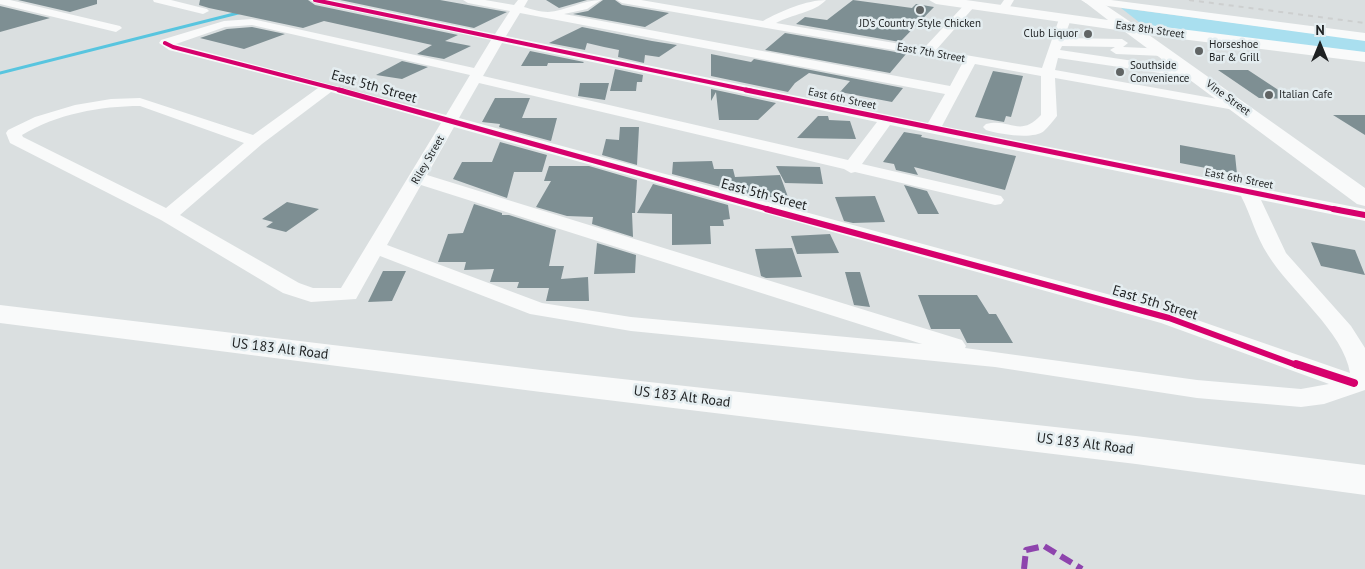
<!DOCTYPE html>
<style>
body{margin:0}
#map{position:relative;width:1365px;height:569px;overflow:hidden;background:#dadfe0;font-family:"PT Sans",sans-serif}
canvas{display:block}
.north{position:absolute;left:1295px;top:20px;width:50px;height:50px;-webkit-text-stroke:4px #e4edf0;paint-order:stroke;rotate:0deg;font-size:14px;font-weight:700;line-height:20px;text-align:center;color:#1e2122}
.north::after{content:'';display:block;margin:auto;width:18px;height:22px;background:#1e2122;clip-path:polygon(50% 0,100% 100%,50% 72%,0 100%)}
</style>
<div id="map">
<canvas width="1365" height="569"></canvas>
<div class="north">N</div>
</div>
<script>
const context = document.querySelector('canvas').getContext('2d');
context.lineJoin = 'round';
function fillPath(path, color) {
  context.fillStyle = color;
  context.fill(path, 'evenodd');
}
function strokePath(path, color, width, dash) {
  context.strokeStyle = color;
  context.lineWidth = width;
  context.lineCap = dash ? 'butt' : 'round';
  context.setLineDash(dash || []);
  context.stroke(path);
}
function drawText(font, color, halo, rows, align = 'center') {
  context.font = font + ' "PT Sans",sans-serif';
  context.lineWidth = 5;
  context.setLineDash([]);
  context.textBaseline = 'middle';
  context.strokeStyle = halo;
  context.fillStyle = color;
  for (const [text, x, y, turn = 0] of rows) {
    context.save();
    context.translate(x, y);
    context.rotate((+turn || 0) * Math.PI / 180);
    context.textAlign = isNaN(turn) ? turn : align;
    if (halo) context.strokeText(text, 0, 0);
    context.fillText(text, 0, 0);
    context.restore();
  }
}
const green = new Path2D(`
 M1121,8L1365,40V57L1144,26Z`);
const stream = new Path2D(`
 M0,73L242,12`);
const building = new Path2D(`
 M18,0H97V4L70,12Z
 M200,0H308L315,5L458,35L445,41L471,46L444,59L417,54L432,45L324,21L303,28L209,8L199,5Z
 M340,0H440L507,12L474,28Z
 M546,0H587L559,8Z
 M603,0H615L622,5L669,13L645,27L573,14L588,11Z
 M853,0L912,8L916,4L934,7L900,42L796,24L805,17L827,20Z
 M0,6L50,18L0,32Z
 M252,27L285,34L244,49L200,38L227,29Z
 M582,27L652,41L677,45L659,57L645,55L644,63L618,57L619,50L604,47L587,43L585,50L549,43Z
 M785,33L890,51L906,54L890,73L765,50Z
 M530,51L584,62L583,63H548L547,66H521Z
 M711,54L751,62L754,59L903,88L892,102L840,92L850,81L809,73L795,83L788,92L711,76Z
 M402,61L428,67L402,79L376,75Z
 M615,69L643,75L642,82H637L636,91H610Z
 M1218,70H1248L1292,99L1259,98Z
 M993,71L1023,76L1011,117L1006,116L1004,122L975,117Z
 M580,83H609L605,100L578,96Z
 M711,89L776,103L758,120H719L716,92L711,101Z
 M495,98H530L522,118H557L551,141L499,127L500,124L482,122Z
 M1333,115H1365V135Z
 M818,116H828L829,120L850,121L856,139L797,138Z
 M620,127H639L637,165L602,155L606,139L619,140Z
 M904,132L922,135L921,137L1016,156L1005,190L914,167L918,175L896,170L894,164L883,162Z
 M500,142L547,155L542,172H514L507,198L453,179L462,162H492Z
 M1180,145L1235,155L1237,174L1180,163Z
 M712,161L714,169H733L735,177L780,175L788,197H759L672,174L673,162Z
 M549,166H589L637,180L635,213H632L633,237L592,224L593,217L567,216L536,207L551,181H544Z
 M776,166L820,167L823,184L785,183Z
 M653,184L728,205L730,219L723,220L724,226H710L711,244L672,245V214L637,213Z
 M904,185L927,191L939,214H918Z
 M875,196L885,222L853,223L844,221L835,197Z
 M287,202L319,209L286,232L266,227L273,222L262,219Z
 M474,204L502,213V215H509L556,230L549,266H564L561,279L588,277L589,301H546L549,288H517L519,282H490L494,269L464,270L466,262H438L448,234L463,233Z
 M830,234L839,253L797,254L791,236Z
 M1311,242L1355,250L1365,275L1321,266Z
 M597,243L636,255L635,273L594,274Z
 M792,248L802,277L766,278L761,276L755,249Z
 M383,271H406L392,301L368,302Z
 M845,272H860L870,307L854,305Z
 M918,295H977L989,314H996L1013,343H967L960,329H931Z`);
const minor = new Path2D(`
 M0,0H10L120,26L122,28L116,32L0,4Z
 M153,0H171L207,9L209,11L203,14L154,2Z
 M310,0H331L495,34L510,11L468,3L463,0H485L514,5L518,0H528L524,7C531,9 540,12 548,12C565,11 583,0 601,0L587,9L564,14L950,86L963,62L622,3L617,0H641L763,21C781,11 807,0 826,0C814,13 792,14 776,23L924,48L966,3H974L975,5L974,7L936,50L1042,68L1059,19L1065,16L1071,19L1064,38L1122,39L1128,43L1123,47L1167,49L1169,52L1167,55L1163,56L1116,54L1110,50L1115,47L1062,46L1060,50L1194,70L1201,74L1199,77L1194,78L1058,58L1055,70L1240,103L1245,104L1247,107L1245,110L1240,111L1055,78L1057,116C1053,121 1048,127 1044,131C1033,140 999,134 986,130L983,127L986,124C1010,118 1020,138 1041,115V76L975,64L942,126L1365,209V221L1261,200L1286,253L1351,326L1365,348V390L1324,404L1301,407L1197,398L995,367L631,331L530,314L380,256L356,299L311,302L283,293L161,220L10,143L6,133L8,130L35,117L75,105L111,99L140,98L253,135L318,88L169,50L159,43L161,40L224,21L252,19L474,68L491,40L315,3ZM520,13L945,94L928,123L506,36ZM252,25L470,75L446,115L176,44L225,27ZM502,43L877,122L848,160L483,76ZM479,83L844,169L851,173L855,172L995,205L1001,204L1004,200L1001,196L862,164L890,125L1241,196C1251,215 1256,237 1268,255C1290,291 1344,332 1350,373L1177,313L459,118ZM331,92L441,123L341,288H313L299,283L180,215L262,144ZM140,106L244,143L166,208L23,137L22,135C57,114 100,106 140,106ZM454,127L1161,323L1329,384L1301,389L1197,380L965,348L966,346L962,340L427,175ZM421,185L922,344L631,317L542,303L387,245Z
 M1004,0H1014L1007,12L1003,13L997,10Z
 M1081,0H1111L1365,33V41L1086,3Z`);
const major = new Path2D(`
 M929,0H966L1108,20L1082,0H1098L1132,23L1365,52V62L1149,35L1365,188V206L1357,204L1124,31L936,4Z`);
const highway = new Path2D(`
 M0,305L541,370L1136,436L1365,465V495L1136,464L541,392L0,323Z`);
const rail = new Path2D(`
 M1189,0L1365,23`);
const quiet = new Path2D(`
 M1024,569L1026,550L1044,546L1082,569`);
const cyclewayFar3 = new Path2D(`
 M315,0L752,91
 M165,43L173,47L344,91`);
const cyclewayFar2 = new Path2D(`
 M339,90L771,210
 M746,90L1339,210`);
const cyclewayFar1 = new Path2D(`
 M766,209L1169,318L1299,366
 M1333,209L1365,215`);
const cycleway = new Path2D(`
 M1296,364L1354,383`);
const markers = [
 [920,10,5,"#606464"],
 [1088,34,5,"#606464"],
 [1199,51,5,"#606464"],
 [1120,72,5,"#606464"],
 [1269,95,5,"#606464"]
];
const farPoinames = [
 ["JD's Country Style Chicken",920,24,"center"],
 ["Club Liquor",1078,34,"right"],
 ["Horseshoe",1209,45],
 ["Bar & Grill",1209,58],
 ["Southside",1130,66],
 ["Convenience",1130,79],
 ["Italian Cafe",1279,95]
];
const farStreetnames = [
 ["East 8th Street",1150,30,8],
 ["East 7th Street",931,53,10],
 ["Vine Street",1228,98,36],
 ["East 6th Street",842,99,12],
 ["Riley Street",428,160,-60],
 ["East 6th Street",1239,179,11]
];
const streetNames = [
 ["East 5th Street",374,87,16],
 ["East 5th Street",764,195,15],
 ["East 5th Street",1155,303,17],
 ["US 183 Alt Road",280,349,7],
 ["US 183 Alt Road",682,397,7],
 ["US 183 Alt Road",1085,444,7]
];
fillPath(green, '#a9dfef');
strokePath(stream, '#58c5df', 3);
fillPath(building, '#7e8f93');
fillPath(minor, '#f9fafa');
fillPath(major, '#f9fafa');
fillPath(highway, '#f9fafa');
strokePath(rail, '#cdcfcf', 2, [5, 5]);
strokePath(quiet, '#8e44ad', 6, [13, 6]);
strokePath(cyclewayFar3, '#d6006c', 4);
strokePath(cyclewayFar2, '#d6006c', 5);
strokePath(cyclewayFar1, '#d6006c', 6);
strokePath(cycleway, '#d6006c', 8);
for (const [x, y, r, color] of markers) {
  const dot = new Path2D();
  dot.arc(x, y, r, 0, 2 * Math.PI);
  context.fillStyle = color;
  context.fill(dot);
  strokePath(dot, '#e4edf0', 2);
}
drawText('11px', '#1e2122', '#e4edf0', farPoinames, 'left');
drawText('11px', '#1e2122', '#e4edf0', farStreetnames);
drawText('14px', '#1e2122', '#e4edf0', streetNames);
</script>
